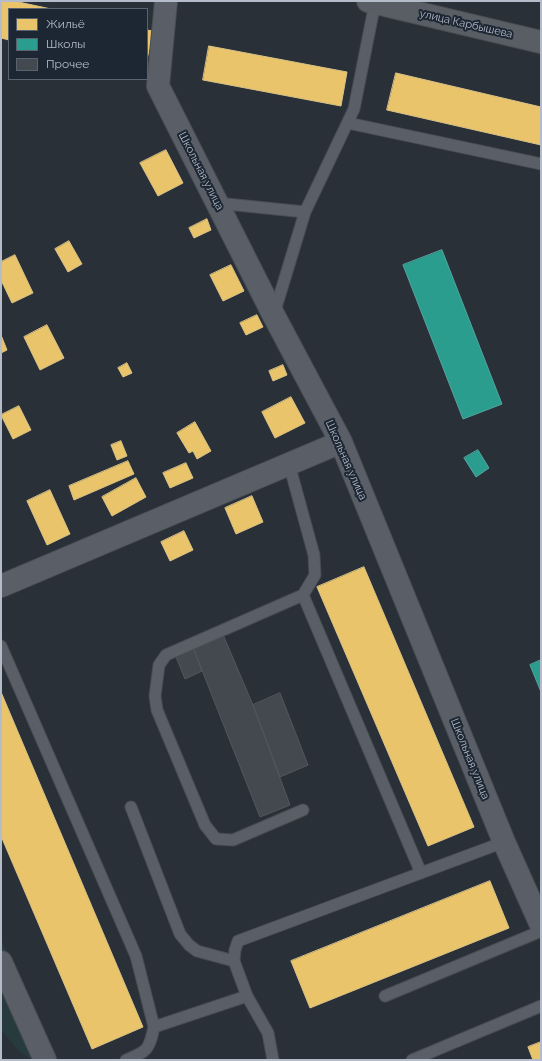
<!DOCTYPE html>
<meta charset="utf-8">
<style>
body{margin:0}
#map{position:relative;width:542px;height:1061px;overflow:hidden;background:#2a3038;font-family:Raleway,sans-serif}
canvas{display:block}
.frame{position:absolute;inset:0;border:2px solid #b4bcc9;pointer-events:none}
.legend{position:absolute;left:8px;top:8px;width:140px;height:72px;box-sizing:border-box;background:#1d2633;border:1px solid #59626f;margin:0;padding:5px 7px;list-style:none;font-size:12px;color:#b4bcc9}
.legend li{display:flex;align-items:center;gap:8px;height:20px}
.legend b{width:20px;border:1px solid #59626f}
</style>
<div id="map">
<canvas width="542" height="1061"></canvas>
<div class="frame"></div>
<ul class="legend">
<li><b style="height:11px;background:#e9c46a"></b>Жильё</li>
<li><b style="height:11px;background:#2a9d8f"></b>Школы</li>
<li><b style="height:11px;background:#444950"></b>Прочее</li>
</ul>
</div>
<script>
const context = document.querySelector('canvas').getContext('2d');
context.lineJoin = 'round';
function fillPath(path, color) {
  context.fillStyle = color;
  context.fill(path, 'evenodd');
}
function strokePath(path, color, width, dash) {
  context.strokeStyle = color;
  context.lineWidth = width;
  context.lineCap = dash ? 'butt' : 'round';
  context.setLineDash(dash || []);
  context.stroke(path);
}
function drawText(font, color, halo, rows, align = 'center') {
  context.font = font + ' Raleway,sans-serif';
  context.lineWidth = 4;
  context.setLineDash([]);
  context.textBaseline = 'middle';
  context.strokeStyle = halo;
  context.fillStyle = color;
  for (const [text, x, y, turn = 0] of rows) {
    context.save();
    context.translate(x, y);
    context.rotate((+turn || 0) * Math.PI / 180);
    context.textAlign = isNaN(turn) ? turn : align;
    if (halo) context.strokeText(text, 0, 0);
    context.fillText(text, 0, 0);
    context.restore();
  }
}
const green = new Path2D(`
 M1,939L46,1039L45,1052L31,1059L20,1052L1,1030Z`);
const homes = new Path2D(`
 M1,1H14L51,9H9V40L1,38Z
 M147,30L153,31L147,60Z
 M209,46L347,72L341,106L203,80Z
 M396,73L541,107V145L387,110Z
 M166,150L183,183L158,196L140,163Z
 M207,219L211,230L194,238L189,228Z
 M69,241L82,264L68,272L55,249Z
 M15,255L33,293L12,303L1,280V262Z
 M231,265L244,291L223,301L210,275Z
 M257,315L263,327L246,335L240,323Z
 M47,325L64,358L40,370L24,337Z
 M1,335L7,350L1,353Z
 M127,363L132,373L123,377L118,368Z
 M283,365L287,375L273,381L269,371Z
 M291,397L305,423L275,438L262,412Z
 M19,406L31,430L13,439L1,415Z
 M195,422L211,451L197,459L193,451L189,453L177,433Z
 M121,441L127,456L117,460L111,445Z
 M128,461L134,474L74,500L69,486Z
 M186,463L193,478L170,488L163,473Z
 M136,478L146,497L112,516L102,497Z
 M50,490L70,534L47,545L27,501Z
 M252,496L263,522L236,534L225,508Z
 M184,531L193,550L170,561L161,542Z
 M364,567L474,827L428,846L317,587Z
 M1,692L143,1027L92,1049L1,836Z
 M490,881L509,928L310,1008L291,961Z
 M541,1042V1060H533L528,1047Z`);
const schools = new Path2D(`
 M442,250L502,404L463,419L403,265Z
 M478,450L489,468L476,477L464,458Z
 M541,660V692L530,665Z`);
const building = new Path2D(`
 M224,637L253,705L290,805L260,817L194,650Z
 M194,650L202,671L185,679L176,657Z
 M280,693L308,765L280,777L253,705Z`);
const lane = new Path2D(`
 M348,123L541,164
 M217,203L305,212
 M274,314L305,212L354,109L375,3
 M289,464L314,555L315,575L303,595L421,873
 M1,646L136,956L154,1027L247,996L234,961L235,950L238,941L504,842
 M131,807L180,934L189,945L197,951L234,961
 M303,810L233,840L216,839L205,825L157,710L155,696L159,665L166,655L303,595
 M247,996L268,1033L273,1060
 M385,996L541,931
 M126,1060C148,1051 149,1050 154,1027
 M412,1060L541,1006`);
const street = new Path2D(`
 M166,1L158,86L273,314L341,442L504,842L541,925
 M1,586L341,442
 M1,962L45,1060`);
const secondary = new Path2D(`
 M368,1L541,42`);
const streetNames = [
 ["улица Карбышева",466,24,13],
 ["Школьная улица",201,171,63],
 ["Школьная улица",346,460,66],
 ["Школьная улица",470,759,68]
];
fillPath(green, '#273a3e');
fillPath(homes, '#e9c46a');
strokePath(homes, '#d9c286', 1);
fillPath(schools, '#2a9d8f');
strokePath(schools, '#53a6a0', 1);
fillPath(building, '#444950');
strokePath(building, '#52575f', 1);
strokePath(lane, '#484c53', 13);
strokePath(street, '#484c53', 24);
strokePath(secondary, '#484c53', 24);
strokePath(lane, '#5a5e66', 11);
strokePath(street, '#5a5e66', 22);
strokePath(secondary, '#595d64', 22);
drawText('11px', '#b4bcc9', '#1d2633', streetNames);
</script>
